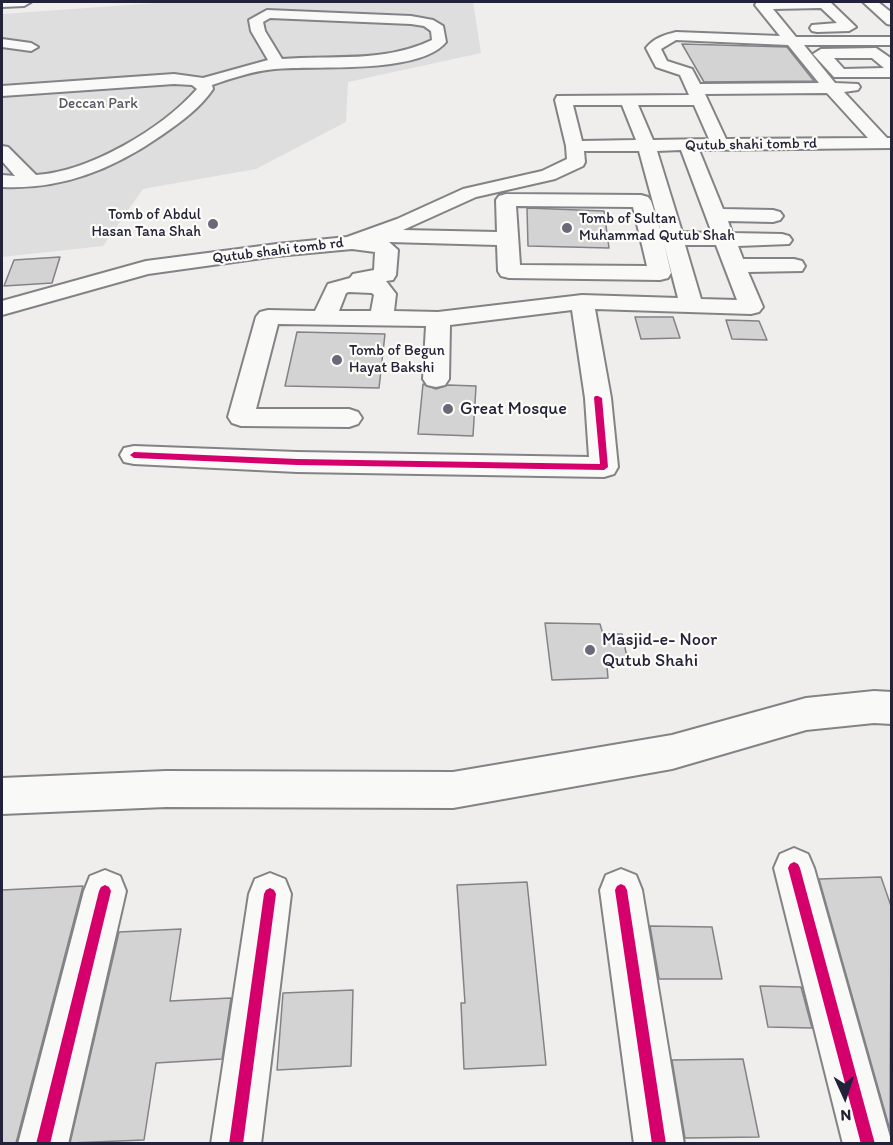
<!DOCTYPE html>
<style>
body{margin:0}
#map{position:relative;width:893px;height:1145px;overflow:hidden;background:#efeeed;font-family:Itim,sans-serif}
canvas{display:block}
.frame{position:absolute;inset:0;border:3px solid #22223b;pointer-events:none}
.north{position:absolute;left:815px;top:1067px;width:60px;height:60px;-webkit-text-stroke:4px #fdfcf7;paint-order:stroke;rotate:177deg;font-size:16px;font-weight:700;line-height:24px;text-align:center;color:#22223b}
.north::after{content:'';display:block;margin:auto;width:21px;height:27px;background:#22223b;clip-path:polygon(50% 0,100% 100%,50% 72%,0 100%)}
</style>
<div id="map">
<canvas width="893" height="1145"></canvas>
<div class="frame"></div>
<div class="north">N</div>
</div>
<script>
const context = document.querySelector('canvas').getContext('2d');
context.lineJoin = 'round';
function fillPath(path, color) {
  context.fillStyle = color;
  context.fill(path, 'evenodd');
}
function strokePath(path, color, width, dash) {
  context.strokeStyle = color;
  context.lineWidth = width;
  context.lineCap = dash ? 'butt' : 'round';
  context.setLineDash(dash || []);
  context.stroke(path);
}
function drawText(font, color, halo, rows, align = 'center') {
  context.font = font + ' Itim,sans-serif';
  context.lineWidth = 4.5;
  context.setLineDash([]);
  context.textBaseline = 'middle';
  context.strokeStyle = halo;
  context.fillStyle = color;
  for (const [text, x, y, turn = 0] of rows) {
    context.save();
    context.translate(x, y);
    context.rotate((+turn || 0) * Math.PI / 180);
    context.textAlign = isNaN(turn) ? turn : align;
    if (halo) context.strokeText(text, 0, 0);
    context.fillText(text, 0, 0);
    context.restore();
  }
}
const built = new Path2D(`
 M170,2H473L481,53L348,82L346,122L256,169L143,189L103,246L2,257V14Z`);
const building = new Path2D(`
 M682,44L787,47L814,81L704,82Z
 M527,208L604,211L609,248L528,246Z
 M60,257L52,283L4,286L14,260Z
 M635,317H673L680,338L641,339Z
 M726,320L759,321L767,340L732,339Z
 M297,332L385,334L379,388L285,386Z
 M423,384L436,389L448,385L476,386L473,436L418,434Z
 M545,623L600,624L603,634H622L629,666L607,667L608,678L552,680Z
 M881,877L891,906L890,1130L819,879Z
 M527,882L546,1065L464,1069L461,1003H465L457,885Z
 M83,886L16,1143H2V890Z
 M650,926L712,927L722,979H659Z
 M181,929L170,1001L231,998L222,1059L156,1063L144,1140L70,1143L119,932Z
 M760,986L801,987L812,1028L768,1027Z
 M353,990L351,1066L277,1070L283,993Z
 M743,1059L759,1137L685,1138L672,1060Z`);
const minor = new Path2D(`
 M2,2H31L24,6L2,7Z
 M757,2H830L856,27L849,31L817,32L812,31L810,28L812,25L837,23L821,8L773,9L796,37H892V45H804L835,83L858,84L860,87L858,90L844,92L887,138H892V148L699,150L723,209L773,210L780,212L783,216L780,220L773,222L728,221L732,233L782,234L789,236L792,240L789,244L738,246L743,259H794L802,261L805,266L802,271L748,272L763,307L759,312L751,314L595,309L611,398L618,467L614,474L604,477L297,472L134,464L124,462L120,455L124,448L134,446L297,452L589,457L585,398L572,310L450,325L449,379L445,385L436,387L427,385L423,379L426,326L278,324L256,409H349L358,412L362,418L358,424L349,427L241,426L232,423L228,417L256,317L260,312L268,310L315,311L328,284L350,278L353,274L374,270L375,252L352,249L277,256L148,274L2,315V301L146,261L277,244L347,237L397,219L463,189L542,171L567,159L566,146L555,100L557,96L689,95L680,75L656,67L646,48C654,38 664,35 676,32L780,36L755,5ZM676,40L788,45L819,83L700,84L692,69L667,61L661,49ZM827,93L868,138L726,139L705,94ZM573,105H622L636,140L582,141ZM638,105H694L709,139L653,140ZM681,150L712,233L682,232L657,151ZM584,151H639L661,232L651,201L648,197L641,195L506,194L499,196L496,200L497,232L403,230L476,197L555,179L583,166L585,162ZM516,206L633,207L647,266L520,265ZM389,242L497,245L498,271L501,276L509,278L660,280L668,278L671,273L664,244L678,298L582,295L438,312L394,311L396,294L386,281L393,280L396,275L398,250ZM685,245H716L737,300L701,299ZM349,292L372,293L374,295L371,311H339L346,293Z
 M863,2H878L892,13V25L887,24Z
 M267,10L411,16L433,20L443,26L446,42C419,75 315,65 275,69C253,71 232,78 212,85L213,89C200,108 181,122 162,135C113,169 62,190 2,187V175L15,176L2,161V146L8,147L36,175C89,172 162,129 197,89L192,85L174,84L2,96V86L174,74L203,78L268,60L251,31L249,20ZM270,18L411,24L424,26L431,31L432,40C384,63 333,55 282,59L265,31L263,22Z
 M2,39L31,43L38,47L31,51L2,47Z
 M876,48L892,59V77H834L813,54L821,49ZM834,58H872L884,68L844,69Z
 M874,691L892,692V724L874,723L806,730L672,769L453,808L166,807L2,814V778L166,771L453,772L672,735L806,698Z
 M794,848L808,854L814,868L892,1144H843L774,868L780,854Z
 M621,869L636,875L642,890L684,1144H634L600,890L606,875Z
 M105,870L120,876L126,891L68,1144H18L84,891L90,876Z
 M270,873L285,879L291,894L261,1144H211L249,894L255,879Z`);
const cycleway = new Path2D(`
 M595,396H598L602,398L608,467L604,470L297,465L134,458L130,455L134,452L297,459L600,464L594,398Z
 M794,862L798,864L800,868L875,1144H861L788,868L790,864Z
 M621,884L625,886L627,890L666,1144H652L615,890L617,886Z
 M105,885L109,887L111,891L50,1144H36L99,891L101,887Z
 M270,888L274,890L276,894L243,1144H229L264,894L266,890Z`);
const markers = [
 [213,224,6,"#6a6979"],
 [567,228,6,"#6a6979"],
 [337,360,6,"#6a6979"],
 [448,409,6,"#6a6979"],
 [590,650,6,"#6a6979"]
];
const farParknames = [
 ["Deccan Park",98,104]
];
const farStreetnames = [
 ["Qutub shahi tomb rd",751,145,-1],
 ["Qutub shahi tomb rd",278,251,-7]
];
const farPoinames = [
 ["Tomb of Abdul",201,215,"right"],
 ["Hasan Tana Shah",201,232,"right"],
 ["Tomb of Sultan",579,219],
 ["Muhammad Qutub Shah",579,236],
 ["Tomb of Begun",349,351],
 ["Hayat Bakshi",349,368]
];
const poiNames = [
 ["Great Mosque",460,409],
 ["Masjid-e- Noor",602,640],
 ["Qutub Shahi",602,661]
];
fillPath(built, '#dfdede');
fillPath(building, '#d4d3d4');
strokePath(building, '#838287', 1.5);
strokePath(minor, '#838287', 4);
fillPath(minor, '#f9f9f7');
fillPath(cycleway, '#d6006c');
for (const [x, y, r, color] of markers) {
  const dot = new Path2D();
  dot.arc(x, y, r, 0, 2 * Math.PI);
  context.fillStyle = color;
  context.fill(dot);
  strokePath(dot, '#fdfcf7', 2);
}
drawText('15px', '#575768', '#fdfcf7', farParknames);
drawText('15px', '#22223b', '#fdfcf7', farStreetnames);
drawText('15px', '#22223b', '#fdfcf7', farPoinames, 'left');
drawText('18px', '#22223b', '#fdfcf7', poiNames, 'left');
</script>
